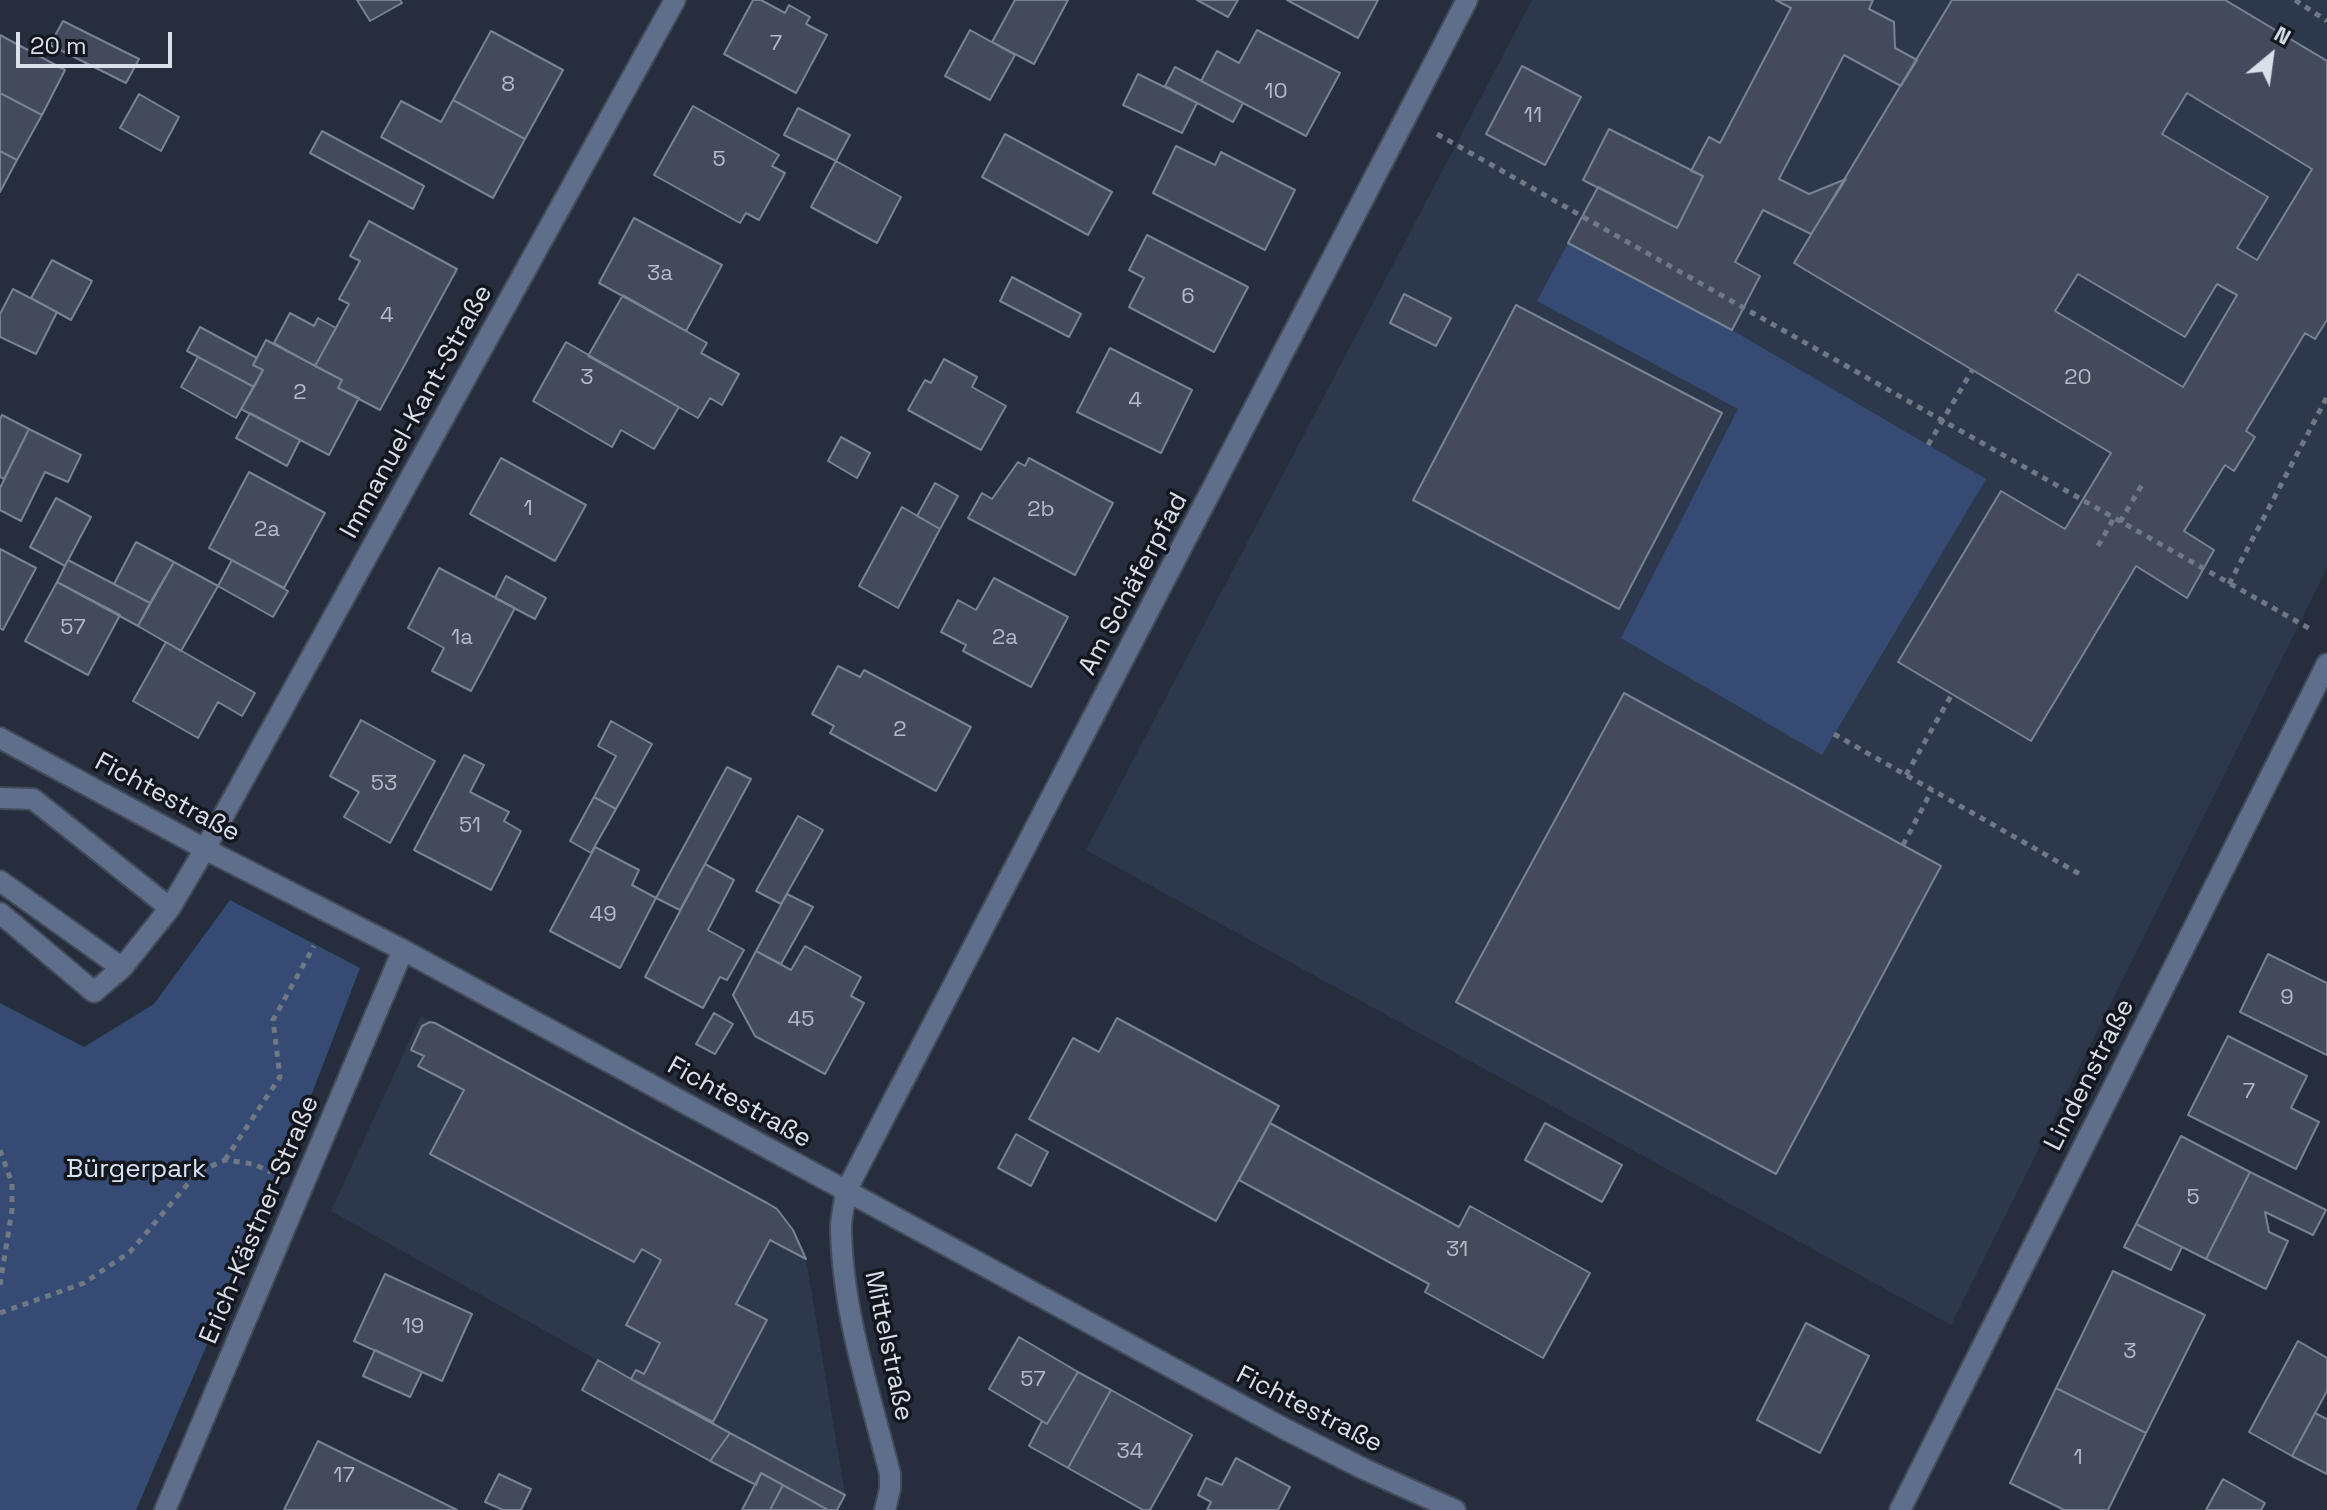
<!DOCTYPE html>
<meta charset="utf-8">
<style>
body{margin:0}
#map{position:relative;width:2327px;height:1510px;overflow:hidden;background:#262e3e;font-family:"Space Grotesk",sans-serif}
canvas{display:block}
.north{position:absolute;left:2231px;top:16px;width:80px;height:80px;-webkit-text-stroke:6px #13161d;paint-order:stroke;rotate:29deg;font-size:22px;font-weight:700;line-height:32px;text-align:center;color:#dae0ea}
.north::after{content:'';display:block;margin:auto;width:28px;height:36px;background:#dae0ea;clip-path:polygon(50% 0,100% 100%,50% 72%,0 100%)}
.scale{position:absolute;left:16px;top:32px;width:156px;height:36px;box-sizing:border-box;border:4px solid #dae0ea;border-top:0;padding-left:10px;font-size:24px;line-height:28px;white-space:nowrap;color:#dae0ea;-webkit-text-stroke:6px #13161d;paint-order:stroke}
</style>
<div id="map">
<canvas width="2327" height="1510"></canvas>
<div class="north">N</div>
<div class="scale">20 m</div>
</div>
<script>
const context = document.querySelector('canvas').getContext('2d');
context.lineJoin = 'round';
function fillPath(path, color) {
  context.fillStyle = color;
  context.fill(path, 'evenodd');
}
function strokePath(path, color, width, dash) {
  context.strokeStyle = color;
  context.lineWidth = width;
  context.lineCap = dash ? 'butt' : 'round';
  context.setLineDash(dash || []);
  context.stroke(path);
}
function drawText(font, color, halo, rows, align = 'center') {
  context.font = font + ' "Space Grotesk",sans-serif';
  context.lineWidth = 7;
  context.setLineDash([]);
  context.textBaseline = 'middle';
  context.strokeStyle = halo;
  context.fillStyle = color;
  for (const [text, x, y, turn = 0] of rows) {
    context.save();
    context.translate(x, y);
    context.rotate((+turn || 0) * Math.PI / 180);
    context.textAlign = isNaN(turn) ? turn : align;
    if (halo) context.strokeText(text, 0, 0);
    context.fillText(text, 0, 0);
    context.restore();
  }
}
const built = new Path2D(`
 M1532,0H2327V568L1951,1325L1086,850Z
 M421,1016L777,1209L806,1259L845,1495L631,1379L331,1211Z`);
const green = new Path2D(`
 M1568,243L1732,330L1986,479L1822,755L1621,638L1738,409L1537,301Z
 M230,900L360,968L288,1156L136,1510H0V1003L84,1047L154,1004Z`);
const building = new Path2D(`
 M357,0H400L402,3L370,21Z
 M753,0H761L785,13L789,5L810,17L806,24L827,35L796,93L724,54Z
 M1015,0H1068L1034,64L992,42Z
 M1197,0H1238L1228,17Z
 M1287,0H1378L1358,38Z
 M1776,0H1873L1869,9L1894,22L1895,48L1917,60L1901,86L1844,55L1779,179L1809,194L1846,179L1811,234L1763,210L1735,262L1760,276L1732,330L1568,243L1598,187L1677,228L1703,176L1691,171L1709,137L1720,143L1791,8Z
 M1952,0H2225L2327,61V320L2315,339L2305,333L2246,431L2255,437L2234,471L2225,465L2184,531L2214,550L2187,598L2136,566L2031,741L1898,662L2001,491L2065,529L2111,453L1794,263ZM2187,93L2312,169L2257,260L2237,248L2268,197L2162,134ZM2078,274L2185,337L2217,284L2237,295L2183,387L2055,311Z
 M63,21L139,59L126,83L50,45Z
 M970,30L1015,55L990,100L945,76Z
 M1257,30L1340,73L1306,136L1201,81L1217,51L1239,63Z
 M491,31L563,70L525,139L453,100Z
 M0,35L65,70L42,115L0,93Z
 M1522,66L1581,97L1545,165L1486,134Z
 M1175,67L1243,103L1233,122L1165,86Z
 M1138,74L1197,103L1182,133L1123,105Z
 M0,93L42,115L17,160L0,151Z
 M139,94L179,117L161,151L120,128Z
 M453,100L525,139L493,198L381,137L401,101L441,122Z
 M693,106L779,155L772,166L785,173L759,220L746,213L740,223L654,175Z
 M798,108L850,135L836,161L784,135Z
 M1609,129L1703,176L1677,228L1583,180Z
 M322,131L424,186L413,209L310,153Z
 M1005,134L1112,192L1088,235L982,177Z
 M1176,146L1215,165L1221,152L1295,190L1265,250L1153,193Z
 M0,151L17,160L0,192Z
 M836,161L901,197L877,243L811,207Z
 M634,218L722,265L686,331L599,283Z
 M369,221L457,269L380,410L338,388L342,380L315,366L349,304L339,299L360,261L350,256Z
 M1147,235L1248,287L1214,352L1129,307L1144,278L1129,270Z
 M52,260L92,281L71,320L31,298Z
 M1012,277L1081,314L1069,337L1000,301Z
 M13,289L57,312L36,354L0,337V314Z
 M1404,294L1451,318L1436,346L1390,323Z
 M623,295L707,343L701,353L739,374L722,405L710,398L698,418L588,356Z
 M1516,305L1722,413L1619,609L1413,500Z
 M290,313L314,326L318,318L336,328L315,366L274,343Z
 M200,327L257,358L253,365L263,370L254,387L187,351Z
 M266,340L342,380L338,388L359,398L329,455L241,409L263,370L253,365Z
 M566,342L679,407L654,449L621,430L612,447L533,401Z
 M1110,348L1192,390L1161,453L1077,412Z
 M198,357L254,387L236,418L181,387Z
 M944,359L977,377L972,387L1006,406L981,450L908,410L925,380L931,383Z
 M250,413L300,440L287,466L236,438Z
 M2,415L29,429L4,479L0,477V419Z
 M29,429L81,455L68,482L45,472L21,521L0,510V488Z
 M841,437L870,453L857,478L828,461Z
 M501,458L586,505L555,561L470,514Z
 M1029,458L1113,503L1075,575L968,518L982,493L992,499L1018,462L1025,466Z
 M249,472L325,513L284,588L209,548Z
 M935,483L958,496L940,529L917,516Z
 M56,498L91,517L65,566L30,547Z
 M902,507L940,529L898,608L859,586Z
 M136,542L174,562L150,603L114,584Z
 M0,549L36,568L3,630L0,628Z
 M68,560L150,603L138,626L57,582Z
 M232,560L288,591L273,617L218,586Z
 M174,562L218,586L181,651L138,626Z
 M439,568L515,608L471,691L432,671L444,648L408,628Z
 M506,576L546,598L535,619L495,598Z
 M994,578L1068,617L1031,687L963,651L966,645L941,632L958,600L976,610Z
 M57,582L120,615L88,675L25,641Z
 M166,642L255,693L242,716L218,702L198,738L133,701Z
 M838,666L860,677L864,670L971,727L936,791L830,733L834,726L812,714Z
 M1624,693L1941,866L1776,1174L1456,1002Z
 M361,720L435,761L390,843L344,817L359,792L330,776Z
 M611,721L652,744L616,809L594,797L616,756L598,746Z
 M464,755L484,765L470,792L509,812L504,821L521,831L491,890L414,850Z
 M727,767L751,779L680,910L656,898Z
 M594,797L616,809L591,853L570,841Z
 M798,816L823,830L781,904L756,891Z
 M595,847L639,870L632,885L656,898L620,968L550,931Z
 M705,864L734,880L708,930L744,950L727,980L720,977L703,1008L645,977Z
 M787,894L813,907L781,964L756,951Z
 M805,946L861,977L851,996L864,1003L825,1074L755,1036L733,995L756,951L791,970Z
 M2268,954L2327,983V1055L2240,1012Z
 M714,1013L733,1024L715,1054L696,1044Z
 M1117,1018L1279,1106L1216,1221L1029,1119L1073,1038L1099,1052Z
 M430,1022L435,1023L767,1203L777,1209L793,1230L806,1259L770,1240L736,1304L767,1320L713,1422L631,1379L636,1370L644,1374L660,1343L626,1325L661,1260L642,1249L634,1262L430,1154L464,1090L418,1066L424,1056L411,1050L422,1026Z
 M2228,1036L2307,1076L2291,1108L2319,1122L2296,1169L2188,1115Z
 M1270,1123L1459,1227L1470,1206L1590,1273L1543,1358L1425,1292L1429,1284L1239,1180Z
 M1545,1123L1622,1165L1602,1202L1525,1160Z
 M1016,1134L1048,1152L1031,1186L998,1168Z
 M2181,1136L2250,1172L2206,1259L2136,1224Z
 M2250,1172L2326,1210L2313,1235L2265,1212L2269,1232L2288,1241L2266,1289L2206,1259Z
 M2136,1224L2182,1247L2171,1270L2124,1247Z
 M2113,1271L2205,1315L2146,1433L2056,1388Z
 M385,1274L472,1314L442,1381L354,1341Z
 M1806,1323L1869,1356L1820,1453L1757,1420Z
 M1019,1337L1078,1372L1047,1424L989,1389Z
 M2298,1341L2327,1358V1391L2292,1456L2249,1432Z
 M375,1350L422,1372L410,1397L363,1376Z
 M598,1360L631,1379L730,1433L710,1461L582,1390Z
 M1078,1372L1111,1390L1068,1468L1029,1446L1042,1421L1047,1424Z
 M2056,1388L2146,1433L2108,1510H2064L2010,1483Z
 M1111,1390L1192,1435L1150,1510H1143L1068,1468Z
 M2315,1413L2327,1419V1474L2292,1456Z
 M730,1433L845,1495L837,1510H828L761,1473L756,1485L710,1461Z
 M318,1441L457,1510H284Z
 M1236,1458L1290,1487L1278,1510H1207L1211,1502L1198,1495L1206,1478L1222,1485Z
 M761,1473L783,1485L770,1510H742Z
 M499,1474L531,1489L521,1510H503L485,1502Z
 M2223,1479L2265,1503L2261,1510H2206Z
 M783,1485L828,1510H770Z`);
const path = new Path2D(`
 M2295,0L2327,21
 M1437,134L2312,630
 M1928,445L1973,369
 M2120,522L2143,483
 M2098,546L2114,518
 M2229,584L2327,397
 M1834,734L2083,876
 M1906,775L1952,694
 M1903,845L1932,790
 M0,1150L12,1183V1210L0,1285
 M225,1160L280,1077L273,1020L314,946
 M0,1313L84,1283L130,1252L198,1172L225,1160L253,1164L271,1172`);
const minor = new Path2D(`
 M0,738L205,849L403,950L1283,1428L1364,1469L1455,1510
 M0,798L33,799L170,908
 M0,881L122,968
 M0,913L94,992L122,968L170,908L205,849L675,0
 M165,1510L403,950
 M885,1510L890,1489V1474C870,1394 842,1311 841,1228C841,1216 845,1203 846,1191L1467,0
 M1900,1510L2327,664`);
const numberNames = [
 ["7",776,44],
 ["8",508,85],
 ["10",1276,92],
 ["11",1533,116],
 ["5",719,160],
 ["3a",660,274],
 ["6",1188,297],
 ["4",387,316],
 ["3",587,378],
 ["20",2078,378],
 ["2",300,393],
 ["4",1135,401],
 ["1",528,509],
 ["2b",1041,510],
 ["2a",267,530],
 ["57",73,628],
 ["1a",462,638],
 ["2a",1005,638],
 ["2",900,730],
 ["53",384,784],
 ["51",470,826],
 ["49",603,915],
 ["9",2287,998],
 ["45",801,1020],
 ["7",2249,1092],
 ["5",2193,1198],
 ["31",1457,1250],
 ["19",413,1327],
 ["3",2130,1352],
 ["57",1033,1380],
 ["34",1130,1452],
 ["1",2078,1458],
 ["17",344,1476]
];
const streetNames = [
 ["Immanuel-Kant-Straße",417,412,-61],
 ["Am Schäferpfad",1134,584,-62],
 ["Fichtestraße",167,798,28],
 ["Lindenstraße",2090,1075,-63],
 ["Fichtestraße",739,1103,29],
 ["Erich-Kästner-Straße",260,1220,-67],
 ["Mittelstraße",888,1346,78],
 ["Fichtestraße",1309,1410,27]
];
const parkNames = [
 ["Bürgerpark",136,1170]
];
fillPath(built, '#2e384d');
fillPath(green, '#364b74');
fillPath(building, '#424a5b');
strokePath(building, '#788294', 2);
strokePath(minor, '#434a5a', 24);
strokePath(path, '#707885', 5, [6, 6]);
strokePath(minor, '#5e6e8b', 20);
drawText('22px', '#b4bac6', null, numberNames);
drawText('26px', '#dae0ea', '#13161d', streetNames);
drawText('26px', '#d9e3f6', '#13161d', parkNames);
</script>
